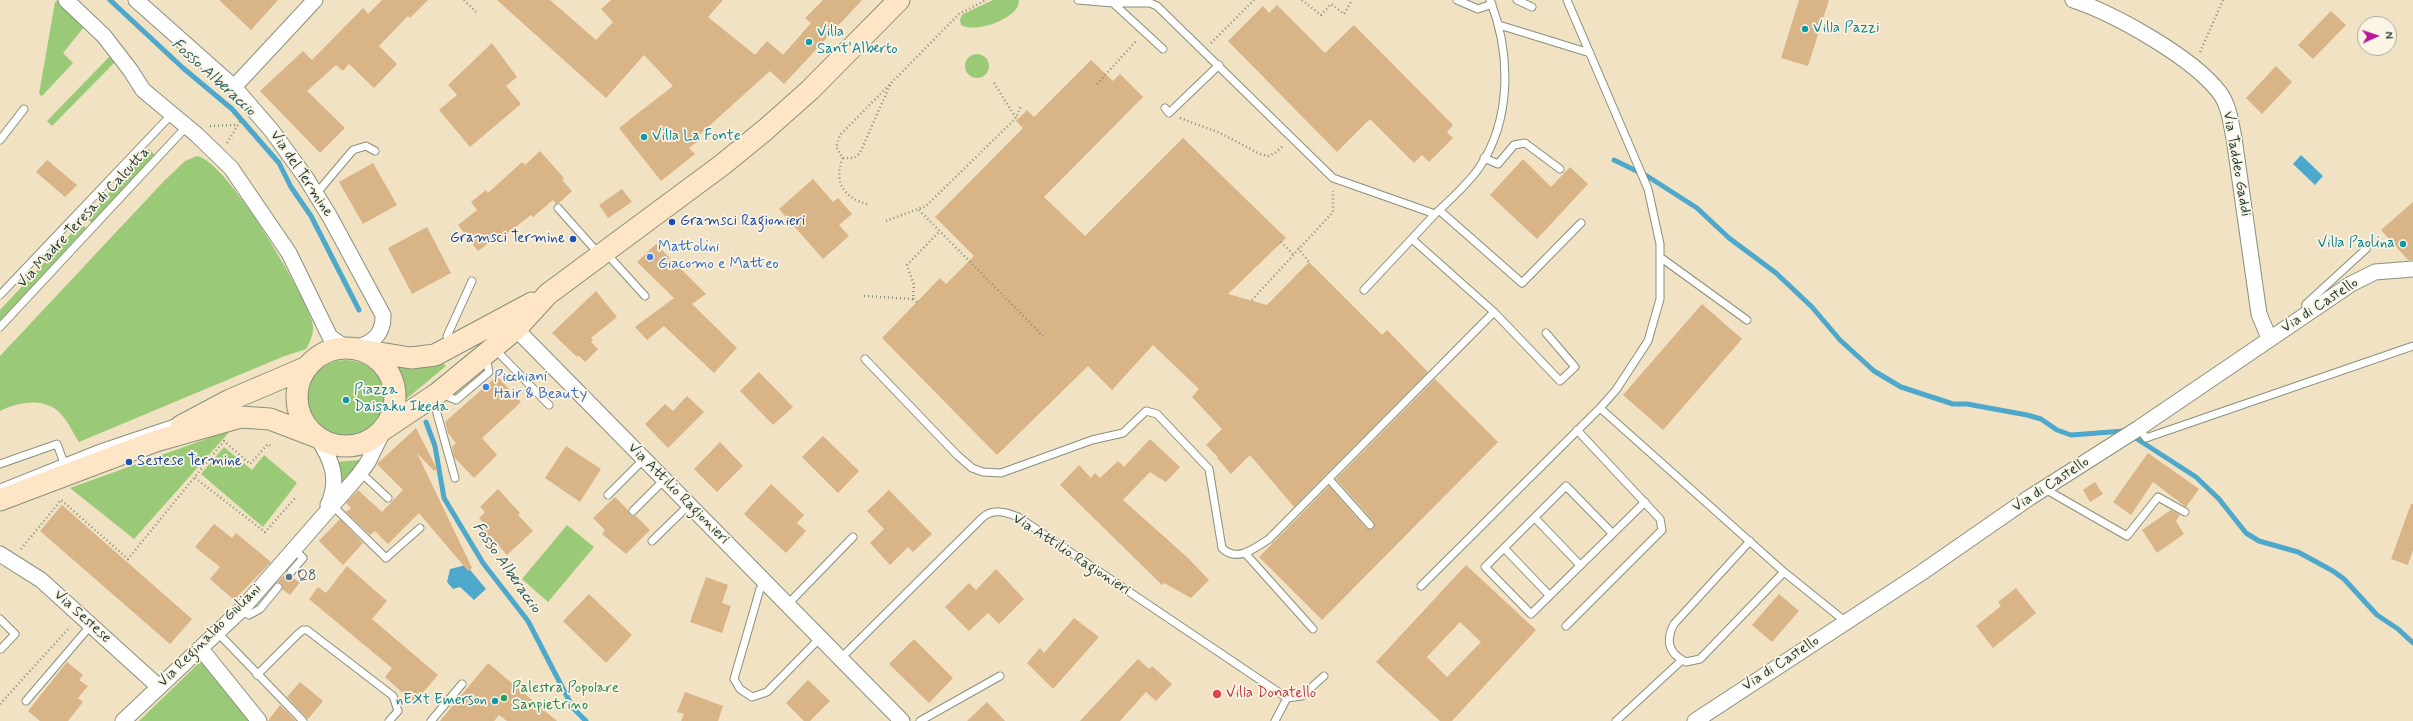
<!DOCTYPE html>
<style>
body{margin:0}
#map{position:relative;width:2413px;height:721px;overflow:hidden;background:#f1e2c4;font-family:Mynerve,sans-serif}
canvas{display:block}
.north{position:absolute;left:2357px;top:16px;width:40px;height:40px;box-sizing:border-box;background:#fcf5e5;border:1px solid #a4ab9e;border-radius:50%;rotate:87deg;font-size:11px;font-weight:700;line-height:16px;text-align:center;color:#1f3d34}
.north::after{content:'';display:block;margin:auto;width:14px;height:18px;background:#b5179e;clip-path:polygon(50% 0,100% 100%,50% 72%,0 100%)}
</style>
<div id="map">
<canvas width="2413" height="721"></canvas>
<div class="north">N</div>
</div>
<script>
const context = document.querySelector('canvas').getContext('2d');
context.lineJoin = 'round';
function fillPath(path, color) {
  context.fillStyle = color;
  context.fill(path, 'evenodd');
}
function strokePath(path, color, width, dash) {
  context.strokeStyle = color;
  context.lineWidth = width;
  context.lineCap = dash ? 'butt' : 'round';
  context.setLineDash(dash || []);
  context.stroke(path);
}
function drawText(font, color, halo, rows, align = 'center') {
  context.font = font + ' Mynerve,sans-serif';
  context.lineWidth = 3.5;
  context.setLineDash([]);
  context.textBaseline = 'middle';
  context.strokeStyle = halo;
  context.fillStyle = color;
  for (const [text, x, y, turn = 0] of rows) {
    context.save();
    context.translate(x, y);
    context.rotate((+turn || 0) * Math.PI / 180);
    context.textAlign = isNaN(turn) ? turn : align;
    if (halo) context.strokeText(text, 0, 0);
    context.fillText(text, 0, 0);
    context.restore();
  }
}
const green = new Path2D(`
 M58,0L84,27L63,53L73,63L42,96L39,94L55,2Z
 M993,0H1019L1018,6C1010,21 976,33 961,25L960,19L963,14Z
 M965 66a12 12 0 1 1 24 0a12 12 0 1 1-24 0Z
 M111,55L116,61L52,126L47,121Z
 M149,149L155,155L92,223L86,218Z
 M197,156C226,160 303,291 312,321C315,332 311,340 306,349L282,357L79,442C73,433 68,421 60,413C44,397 18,402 0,411V356L164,181L185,161Z
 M81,223L86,228L0,322V310Z
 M306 400a40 40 0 1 1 80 0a40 40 0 1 1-80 0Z
 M444,364L446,366L405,400V386L397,367L399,365Z
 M231,430L134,539L70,488Z
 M224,447L252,470L264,455L297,483L263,527L201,474Z
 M359,460L361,462L342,482L340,481L337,462Z
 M567,525L594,547L548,602L522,579Z
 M202,660L250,721H139Z`);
const water = new Path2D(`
 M2301,155L2323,176L2315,185L2293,164Z
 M466,565L486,589L474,600L460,587L453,589L447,582L450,569Z`);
const stream = new Path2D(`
 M110,0L183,68L232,109L279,163L291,187L311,216L359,310
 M1614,160L1647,176L1697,208L1729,238L1776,273L1812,307L1840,340L1874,371L1901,387L1953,404H1967L2027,415L2041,419L2057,430L2071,435L2124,431
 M426,422L435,446L444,498L483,563L528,621L573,708L586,721
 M2131,435L2196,477L2219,499L2246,533L2259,541L2298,552L2333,571L2344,579L2377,615L2398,629L2413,643`);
const building = new Path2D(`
 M219,0H278L251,30Z
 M382,0H428L410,18L408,16L379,46L397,64L374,88L349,64L343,71L336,65L307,91L345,128L320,153L260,91L303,51L312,60L363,8L368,14Z
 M497,0H550L596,40L613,22L601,9L611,0H723L708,17L755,55L767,41L783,55L811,23L805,18L823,0H862L784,84L770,71L698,136L701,139L689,148L695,154L661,181L619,128L673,86L644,55L606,98Z
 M1799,0H1829L1808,66L1781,58Z
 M1277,5L1325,53L1354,25L1453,125L1447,132L1453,138L1429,162L1422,155L1414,163L1370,119L1337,152L1228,41L1263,6L1269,13Z
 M2331,11L2346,25L2313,59L2298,45Z
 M492,43L517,77L506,86L521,104L470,147L439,110L457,95L448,85Z
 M1091,60L1113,81L1120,74L1143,97L1044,197L1085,236L1183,138L1286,238L1228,294L1267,305L1309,262L1382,335L1387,330L1428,372L1294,507L1250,455L1231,474L1217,458L1218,457L1206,445L1222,429L1192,397L1199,389L1153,345L1112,390L1088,366L997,455L882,338L940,278L946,284L974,256L935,217L1023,128L1016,121L1027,110L1034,117Z
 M2276,66L2292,82L2262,114L2246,98Z
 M540,151L564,178L562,180L572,191L559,203L556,204L553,200L533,217L531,215L495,243L493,240L478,251L458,225L477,210L471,202L486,190L488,193L522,162L525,165Z
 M1523,159L1551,187L1570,167L1588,184L1537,239L1490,195Z
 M47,160L77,185L65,197L36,172Z
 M373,163L397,205L363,224L339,182Z
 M813,179L833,202L838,198L852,214L839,225L849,236L823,259L779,209Z
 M622,189L632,202L608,218L599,205Z
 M2413,202V260H2408L2381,230Z
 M427,227L451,273L412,294L388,248Z
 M656,244L706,294L692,304L737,348L714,373L664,326L647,340L635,327L674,298L637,262Z
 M596,291L617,317L591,338L593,340L591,342L598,349L585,362L578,355L577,357L552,333Z
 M1702,304L1742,339L1663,430L1623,395Z
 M759,372L793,407L773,425L740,391Z
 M497,376L521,402L482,438L497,455L474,478L454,457L452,447L456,443L448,433L445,422Z
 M1435,379L1498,442L1322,620L1259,557L1329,486L1366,528H1374V522L1336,479Z
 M687,396L704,412L668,448L645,424L665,404L673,411Z
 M416,428L437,469L434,471L417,453L472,568L468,571L419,513L388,544L375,531L370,535L346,512L351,508L346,503L358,490L382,512L403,490L377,464Z
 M823,436L859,471L838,493L802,457Z
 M1150,439L1180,467L1166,482L1150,472L1123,500L1188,558L1209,580L1191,598L1164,583L1162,585L1060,485L1079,465L1091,478L1095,473L1100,478L1118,461L1124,467Z
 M720,442L743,466L717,492L694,469Z
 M566,446L601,469L580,502L545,478Z
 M2148,453L2199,489L2186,507L2153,482L2131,515L2113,502Z
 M2095,482L2103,494L2090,502L2083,490Z
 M771,484L804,515L797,523L806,531L786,553L744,514Z
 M498,489L520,513L518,515L533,531L507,555L498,545L492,550L477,534L486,526L479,518L485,512L480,507Z
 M889,490L932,534L913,552L908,547L890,565L870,543L884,529L867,511Z
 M615,497L628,510L630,515L636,516L650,530L626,554L602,534L605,530L593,518Z
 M2411,504H2413V550L2408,565L2391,559Z
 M62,505L192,619L170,644L40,531Z
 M2171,510L2180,515L2176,521L2184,534L2157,553L2142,530Z
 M340,519L363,543L343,565L319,541Z
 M214,524L232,538L236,533L271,562L234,600L210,579L220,567L195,547Z
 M1466,565L1536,630L1452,721H1440L1376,662ZM1460,622L1481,642L1447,677L1427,657Z
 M347,566L387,601L372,619L438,675L414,703L385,677L392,668L309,599L318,587L326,593Z
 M996,569L1024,599L999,624L988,613L969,631L945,607L969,583L976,590Z
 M285,574L300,582L290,595L282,589L281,583L277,582Z
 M706,577L728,585L722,603L731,606L722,633L690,622Z
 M2016,588L2036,613L1993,648L1976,626L2001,606L1998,602Z
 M589,594L632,635L606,663L563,621Z
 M1779,594L1799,611L1772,642L1752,625Z
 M1074,618L1099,637L1053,689L1027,663L1040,648L1044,653Z
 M914,639L953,678L929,703L889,664Z
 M1138,659L1149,669L1152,666L1172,684L1156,701L1146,692L1120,721H1080Z
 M67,662L83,675L79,680L88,686L78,698L83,702L68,721H40L28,711Z
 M488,663L557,721H507L499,715L494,721H440Z
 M808,680L830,701L810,721H804L786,703Z
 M300,682L323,701L308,719L287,697Z
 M685,692L723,706L718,721H681L684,714L677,712Z
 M987,702L1005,721H967Z
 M280,705L296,721H268Z`);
const path = new Path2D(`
 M464,0L476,12
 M1302,0L1321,15L1331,4L1344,14L1352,0
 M1211,43L1254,0
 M2200,52L2223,0
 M994,83L1016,118L1021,106
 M1097,84L1137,40
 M890,85L860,153L854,158H843L836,147L840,135L959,14L986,0
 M1180,118L1220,133L1260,154L1268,156L1275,153L1283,146
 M210,126L237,125
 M227,143L241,120
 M843,158C832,184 846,199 870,205
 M919,210L1043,336
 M886,221L926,206L1016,118
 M1281,242L1293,254
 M1298,248L1309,262
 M864,296L913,299
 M1252,300L1333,212V191
 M917,302L913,299L914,285L907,265L939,232
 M195,478L265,532L295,498
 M21,549L61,500L128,559L224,441L250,464L268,444L271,446
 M0,704L70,627`);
const service = new Path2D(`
 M1078,0L1113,3H1150L1157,6L1333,178L1435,214C1450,200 1467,185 1479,168C1512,119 1511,53 1490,0
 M1457,0L1478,9L1492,4
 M1517,0L1532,7
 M1567,0L1648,189L1660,244V299L1648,341L1616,390L1600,408L1784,572
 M1113,3L1163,49
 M1499,25L1590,53
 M1165,108L1169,113L1219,65
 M0,140L24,109
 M1484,158L1498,164L1514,145L1525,143L1560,169
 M316,194L353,150L366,146L375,151
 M558,208L599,254
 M1439,210L1522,283L1581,223
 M1412,239L1494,312L1560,381L1575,367L1546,333
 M606,253L645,296
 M1660,257L1747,320
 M1364,290L1435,214
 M0,295L172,114
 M2305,315L2306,304L2366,249
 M0,327L187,126
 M449,345L447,336L472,281
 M495,349L549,405
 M865,359L957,455L972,468L983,472L1001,473L1092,440L1123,433L1146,411L1157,414L1209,469L1222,548C1237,563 1255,548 1269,539L1494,312
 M442,394L456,400L489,372L486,358
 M433,399L455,478
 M2139,428L2146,438L2413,346
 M0,464L57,444L65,466
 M360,472L388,498
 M1329,479L1370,525
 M0,488L100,448L180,421
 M2045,489L2127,536L2158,497L2185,512
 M608,495L644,459
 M332,505L386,558L420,528
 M633,511L664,480
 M1535,518L1580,565
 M1612,533L1566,486L1485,567L1531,614L1645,502
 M652,541L689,505
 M1750,541L1674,624C1665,641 1669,654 1686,662L1700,659L1784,572L1846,622
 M1504,548L1549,595
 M1245,553L1313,629
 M291,572L303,558L294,549
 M765,583L760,589L734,679L740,689L752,697L767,692L819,639
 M1421,586L1600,408
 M787,605L853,537
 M241,610L249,615L260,609L278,587
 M0,619L15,634L1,649
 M1566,626L1662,530L1660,519L1577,430
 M218,633L303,721
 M840,659L982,518C993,508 1006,512 1018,517L1287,698L1302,696L1324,676
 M257,675L298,634L303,630H307L393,696L398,711L389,721
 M26,701L91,625
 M431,721L462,684
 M920,721L1000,676
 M1275,721L1287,698
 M1616,721L1682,660`);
const minor = new Path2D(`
 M66,0L104,36L131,71L143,90L197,135L231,168L289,253L330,337L346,348
 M136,0L234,87L272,131L306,178L330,217L383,315C384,336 369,346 350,348
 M2073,0C2115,14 2192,57 2219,92C2229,104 2231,124 2234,138L2259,314L2269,338
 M234,87L315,0
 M516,329L902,721
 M317,437C332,460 340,480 328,505
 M0,554L41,580L159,687
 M201,649L259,721
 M123,721L241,610L358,476L368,462L384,429
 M1695,721L1921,573L2029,498L2139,428L2351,284L2375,272L2413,269`);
const secondary = new Path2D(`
 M297 397a49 49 0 1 1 98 0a49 49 0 1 1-98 0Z
 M367,351L411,358L435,355L532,303
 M181,426L230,400L305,368
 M384,429L438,393L516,329L548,294L722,165L765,130L810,90L899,0
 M0,500L156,441L241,417L270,419L317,437`);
const markers = [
 [1805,29,4,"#0f9aa8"],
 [809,42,4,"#0f9aa8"],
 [644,137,4,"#0f9aa8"],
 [672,222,4,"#1a4fb4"],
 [573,239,4,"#1a4fb4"],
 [2403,244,4,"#0f9aa8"],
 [650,257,4,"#3f7fe0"],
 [486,387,4,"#3f7fe0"],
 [346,400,4,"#0f9aa8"],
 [129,462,4,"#1a4fb4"],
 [289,577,4,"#5c6f8a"],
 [1217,694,5,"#e0444e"],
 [504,698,4,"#2e9e5b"],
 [495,701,4,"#0f9aa8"]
];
const cultureNames = [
 ["Villa Pazzi",1813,29],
 ["Villa",817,33],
 ["Sant'Alberto",817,50],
 ["Villa La Fonte",652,137],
 ["Villa Paolina",2395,244,"right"],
 ["Piazza",354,391],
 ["Daisaku Ikeda",354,408],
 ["nEXt Emerson",487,701,"right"]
];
const streetNames = [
 ["Via Taddeo Gaddi",2236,164,80],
 ["Via del Termine",301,174,56],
 ["Via Madre Teresa di Calcutta",84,218,-47],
 ["Via di Castello",2320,306,-33],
 ["Via di Castello",2051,485,-33],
 ["Via Attilio Ragionieri",678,494,45],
 ["Via Attilio Ragionieri",1071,555,33],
 ["Via Sestese",82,617,42],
 ["Via Reginaldo Giuliani",210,636,-45],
 ["Via di Castello",1781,664,-33]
];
const transitNames = [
 ["Gramsci Ragionieri",680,222],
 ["Gramsci Termine",565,239,"right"],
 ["Sestese Termine",137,462]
];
const shopNames = [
 ["Mattolini",658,248],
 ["Giacomo e Matteo",658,265],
 ["Picchiani",494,378],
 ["Hair & Beauty",494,395]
];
const serviceNames = [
 ["Q8",297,577]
];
const leisureNames = [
 ["Palestra Popolare",512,689],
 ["Sanpietrino",512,706]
];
const healthNames = [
 ["Villa Donatello",1226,694]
];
const waterNames = [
 ["Fosso Alberaccio",213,78,42],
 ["Fosso Alberaccio",506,568,55]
];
fillPath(green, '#9ac977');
fillPath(water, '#4ea8cb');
strokePath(stream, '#4ea8cb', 5);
fillPath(building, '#d8b487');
strokePath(service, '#88907c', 9);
strokePath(minor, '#88907c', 17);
strokePath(secondary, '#88907c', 23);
strokePath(path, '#88907c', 2.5, [1, 3]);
strokePath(service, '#fff', 7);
strokePath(minor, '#fff', 15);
strokePath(secondary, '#fee5c5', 21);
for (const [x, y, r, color] of markers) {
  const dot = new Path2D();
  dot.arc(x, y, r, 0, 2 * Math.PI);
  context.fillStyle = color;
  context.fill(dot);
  strokePath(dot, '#fcf5e5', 1.5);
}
drawText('15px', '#0d838f', '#fcf5e5', cultureNames, 'left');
drawText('15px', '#1f3d34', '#fcf5e5', streetNames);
drawText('15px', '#164399', '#fcf5e5', transitNames, 'left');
drawText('15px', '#366cbe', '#fcf5e5', shopNames, 'left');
drawText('15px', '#4e5e75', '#fcf5e5', serviceNames, 'left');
drawText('15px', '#27864d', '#fcf5e5', leisureNames, 'left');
drawText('15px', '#be3a42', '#fcf5e5', healthNames, 'left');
drawText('italic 16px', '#2d5d61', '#fcf5e5', waterNames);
</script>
